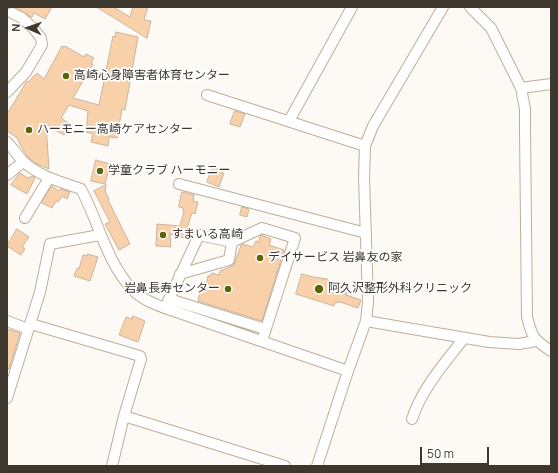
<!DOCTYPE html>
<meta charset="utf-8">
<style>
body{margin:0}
#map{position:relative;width:558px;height:473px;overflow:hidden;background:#fdfaf5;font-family:Manrope,sans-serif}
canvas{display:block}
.frame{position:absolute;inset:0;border:8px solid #3e372e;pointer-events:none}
.north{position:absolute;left:8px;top:8px;width:40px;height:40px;-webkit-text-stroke:3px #fff;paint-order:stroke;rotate:272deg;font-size:11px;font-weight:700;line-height:16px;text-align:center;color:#3e372e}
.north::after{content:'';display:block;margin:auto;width:14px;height:18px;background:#3e372e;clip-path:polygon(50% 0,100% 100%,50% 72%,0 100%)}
.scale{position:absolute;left:420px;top:447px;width:69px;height:18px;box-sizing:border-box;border:2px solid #3e372e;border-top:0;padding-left:5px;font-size:12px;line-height:14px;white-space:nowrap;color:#3e372e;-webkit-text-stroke:3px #fff;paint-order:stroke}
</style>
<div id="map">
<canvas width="558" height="473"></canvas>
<div class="frame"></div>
<div class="north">N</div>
<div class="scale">50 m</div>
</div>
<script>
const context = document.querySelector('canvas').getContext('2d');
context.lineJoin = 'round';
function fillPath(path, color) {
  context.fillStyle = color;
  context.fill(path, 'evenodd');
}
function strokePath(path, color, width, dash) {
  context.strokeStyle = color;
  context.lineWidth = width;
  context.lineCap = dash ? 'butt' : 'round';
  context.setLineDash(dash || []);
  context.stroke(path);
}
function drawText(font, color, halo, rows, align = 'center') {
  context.font = font + ' Manrope,"Noto Sans JP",sans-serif';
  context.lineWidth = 3.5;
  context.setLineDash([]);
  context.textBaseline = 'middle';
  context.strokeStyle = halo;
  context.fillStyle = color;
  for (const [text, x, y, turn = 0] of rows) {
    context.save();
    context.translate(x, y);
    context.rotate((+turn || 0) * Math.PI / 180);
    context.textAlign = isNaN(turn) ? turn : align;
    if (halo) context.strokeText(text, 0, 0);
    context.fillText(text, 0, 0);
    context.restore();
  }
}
const building = new Path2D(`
 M15,7H52L45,19L34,13L32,17Z
 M97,7H116L115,8L130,17L133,7H148L144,20L151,21L147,38Z
 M116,32L138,37L125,110L122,109L117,138L109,137L108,146L91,142L93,134L86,132L88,111L69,105L61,118L70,124L64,135L46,125L49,169L35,163L28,157L23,150L17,138L7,131V114L27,81L28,82L37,73L44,79L62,46L64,47L65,46L84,57L86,54L94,58L91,63L93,64L73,98L99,105L113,36L115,37Z
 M235,111L245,114L240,127L230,124Z
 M96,160L110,164L105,184L91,181Z
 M213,167L223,171L222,173H224L219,187L207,182Z
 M20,173L28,178L33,176L35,178L27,194L11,185Z
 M106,185L105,191L109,199L108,200L130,244L119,250L105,224L110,222L94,191Z
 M52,186L59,191L60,189L70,192L67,199L62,196L58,202L56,201L52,208L42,203Z
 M182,192L194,195L193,201L198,202L195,214L192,213L184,238L170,234L171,247L156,246L157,224L180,226L184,211H183V208L179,207Z
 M242,207L249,209L247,217L240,215Z
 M17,229L29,237L22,247L25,249L21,255L7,246Z
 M261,235L271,239L269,245L284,250L262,321L198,301L202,284L206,285L208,276H210L212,273L219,275L220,271L234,265L241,245L243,244L253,247L256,241L258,242Z
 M88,254L98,257L90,281L74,276L77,268L79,269L83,255L87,256Z
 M302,274L313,277L327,279L338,290L347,293L346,295L361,300L358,308L340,302L335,303L334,306L296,294Z
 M133,316L145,321L138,342L119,335L126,317L132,319Z
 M7,329L20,333L9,369H7Z`);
const minor = new Path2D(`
 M470,7L491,28L521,88L525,109V129L527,317C532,337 533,339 551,351
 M521,88L551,84
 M7,92L26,72L42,45L41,38L33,28L22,18L12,13
 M207,95L365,146
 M289,121L352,7
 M7,142C14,149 18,157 25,163C41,177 62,182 81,189C99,222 106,262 133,290C141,299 154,304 165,308L348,371
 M7,175L23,162
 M179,184L366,233
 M25,218L49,178
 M180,274L229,260L232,242
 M169,299L265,329
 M165,308L199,235L232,242L262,228L295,238L262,341
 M7,321L28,329
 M366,321L489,342L519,344L536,341
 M31,324L140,356L141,359L124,416L112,466
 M7,398L40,292L50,244L100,235
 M124,416L285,466
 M412,419C422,388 445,363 464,338
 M317,466L348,371L366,321L368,302L364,177L365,146L373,126L443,7`);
const markers = [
 [66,76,4,"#5c6506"],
 [29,130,4,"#5c6506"],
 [100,171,4,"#5c6506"],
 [163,235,4,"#5c6506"],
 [260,258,4,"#5c6506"],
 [228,289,4,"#5c6506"],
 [319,289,5,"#5c6506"]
];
const poiNames = [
 ["高崎心身障害者体育センター",74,76],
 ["ハーモニー高崎ケアセンター",37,130],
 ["学童クラブ ハーモニー",108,171],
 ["すまいる高崎",171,235],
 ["デイサービス 岩鼻友の家",268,258],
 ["岩鼻長寿センター",220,289,"right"],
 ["阿久沢整形外科クリニック",328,289]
];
fillPath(building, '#f8d0a9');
strokePath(building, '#cab5a0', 1);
strokePath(minor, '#beae97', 12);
strokePath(minor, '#fff', 10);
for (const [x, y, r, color] of markers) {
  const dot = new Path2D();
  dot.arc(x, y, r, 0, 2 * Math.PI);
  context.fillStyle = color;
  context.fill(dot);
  strokePath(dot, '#fff', 1.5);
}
drawText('12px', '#3e372e', '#fff', poiNames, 'left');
</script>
